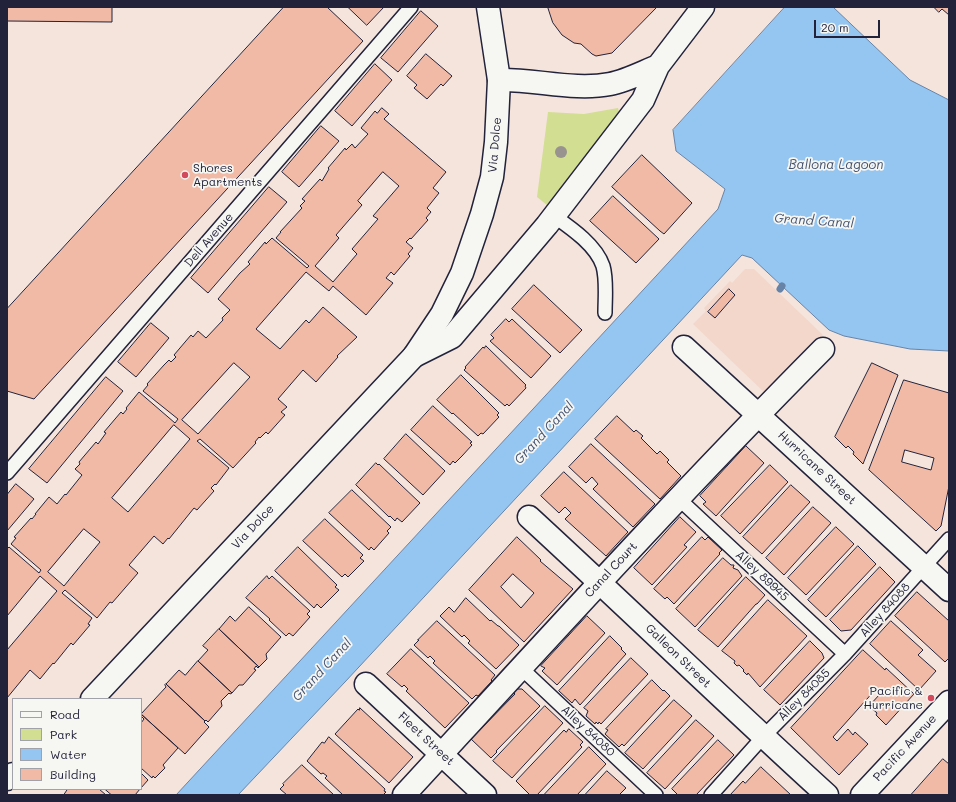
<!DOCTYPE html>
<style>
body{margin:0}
#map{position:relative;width:956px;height:802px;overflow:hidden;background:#f4e4db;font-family:Mali,sans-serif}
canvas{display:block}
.frame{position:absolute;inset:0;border:8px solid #22223b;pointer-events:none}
.legend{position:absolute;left:12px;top:698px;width:130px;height:92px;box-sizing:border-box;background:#f6f6f2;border:1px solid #a1a1a9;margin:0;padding:5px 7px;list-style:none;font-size:12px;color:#22223b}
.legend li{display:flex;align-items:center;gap:8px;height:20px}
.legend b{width:20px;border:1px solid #a1a1a9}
.scale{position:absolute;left:814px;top:20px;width:66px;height:18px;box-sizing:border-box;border:2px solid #22223b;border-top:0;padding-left:5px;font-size:12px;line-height:14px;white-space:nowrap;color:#22223b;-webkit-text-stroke:3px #f6f6f2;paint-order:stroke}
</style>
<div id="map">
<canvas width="956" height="802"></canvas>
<div class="frame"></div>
<ul class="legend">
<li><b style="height:5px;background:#f6f6f2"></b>Road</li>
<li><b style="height:11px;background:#d2de91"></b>Park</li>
<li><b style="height:11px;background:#95c5f1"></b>Water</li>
<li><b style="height:11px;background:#f1baa6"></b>Building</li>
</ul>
<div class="scale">20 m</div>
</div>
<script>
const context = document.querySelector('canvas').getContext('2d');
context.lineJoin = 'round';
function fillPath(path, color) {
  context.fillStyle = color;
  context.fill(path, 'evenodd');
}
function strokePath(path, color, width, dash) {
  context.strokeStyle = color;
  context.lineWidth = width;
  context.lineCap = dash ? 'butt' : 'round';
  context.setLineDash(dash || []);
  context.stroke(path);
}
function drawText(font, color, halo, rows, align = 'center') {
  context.font = font + ' Mali,sans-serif';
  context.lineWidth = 3.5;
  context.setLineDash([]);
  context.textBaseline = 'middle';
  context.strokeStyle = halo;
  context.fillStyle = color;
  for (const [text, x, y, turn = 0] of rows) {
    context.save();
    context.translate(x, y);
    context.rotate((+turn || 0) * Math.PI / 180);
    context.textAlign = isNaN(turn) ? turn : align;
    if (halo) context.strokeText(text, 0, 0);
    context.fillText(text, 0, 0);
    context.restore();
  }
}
const built = new Path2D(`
 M745,269H754L823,335L767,395L693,324L706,311L704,308L730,281L732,283Z`);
const green = new Path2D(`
 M618,108L619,112L547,205L537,197L548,112L584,114Z`);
const water = new Path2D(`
 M785,7H833L910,80L949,100V351L910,349L844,336L829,330L752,258L742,255L345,682L238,795H176L718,209L725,189L676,151L673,130Z`);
const stream = new Path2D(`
 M780,289L782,286`);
const building = new Path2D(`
 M7,7H112V22L7,21Z
 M284,7H327L363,41L34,399L7,391V309Z
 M348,7H384L367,25Z
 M548,7H657L612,53L596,56L592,54L581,44L574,43L562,35L553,23Z
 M934,7H949V15L942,9L939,12Z
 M421,11L438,26L398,72L381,58Z
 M426,54L452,76L443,86L441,84L427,99L414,88L417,85L407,76Z
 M375,64L392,80L352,126L335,111Z
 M382,108L389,114L384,119L446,172L433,188L439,193L427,208L431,212L426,218L428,220L411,239L410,238L406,242L413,248L408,254L410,256L394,275L391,272L386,278L393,283L366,315L333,286L329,291L306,272L256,329L280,349L306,320L309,323L323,307L357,337L337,356L338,357L316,382L303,370L278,399L287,407L281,412L285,415L268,434L266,432L260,438L259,437L255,442L256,443L233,468L200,439L197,441L229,468L216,485L215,484L211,488L214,491L197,510L194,508L169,539L168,538L163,544L154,536L129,565L138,573L112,603L110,602L97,618L65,590L62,593L92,618L88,624L90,625L73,645L71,643L54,664L53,663L40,679L30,670L7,698V650L57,591L40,576L7,616V549L9,547L39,573L41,570L11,544L16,538L14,537L31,518L32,519L36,514H35L49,497L57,504L65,494L66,495L82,475L75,469L80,464L79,462L96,442L98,444L106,433L104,432L121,412L123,414L127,409L126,408L139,392L175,423L178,419L143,391L148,385L147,384L164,365L169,360L171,362L176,357L174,355L191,335L193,337L198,331L206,338L223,320L222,318L230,310L218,299L240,273L250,264L248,262L265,242L266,244L272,238L307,268L309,266L276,238L281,232H280L302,208L300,206L305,201L302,199L320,179L322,181L329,169L328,168L345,148L346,150L352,144L355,148L368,134L361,128L375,111L377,113ZM383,172L399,186L373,216L378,219L352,249L357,254L333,282L315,266L339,238L336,235L362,205L358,201ZM234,363L250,377L198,434L182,420ZM174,425L190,439L128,512L112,498ZM84,529L100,542L64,586L48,572Z
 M321,126L339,141L299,187L282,172Z
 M642,155L692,203L664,234L660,231L612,187Z
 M269,187L287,202L208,293L191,278Z
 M613,196L659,239L636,263L590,221Z
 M534,285L582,330L560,353L512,309Z
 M729,289L735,295L715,318L708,312Z
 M506,319L509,322L512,319L551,356L531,378L490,341L494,338L491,335Z
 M151,323L169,338L136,377L118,362Z
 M486,346L526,385L525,386L526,388L509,406L507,404L505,406L464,370L466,368L465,367L483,347L484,348Z
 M872,363L898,375L863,464L853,454L854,452L848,446L846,448L835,437Z
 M461,375L499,413L497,415L499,417L483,434L481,433L478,436L453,413L452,414L437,400Z
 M106,377L123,391L47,483L29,469Z
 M904,380L949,393V486L941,526L936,531L869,470ZM905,450L934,458L931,470L902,462Z
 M433,406L472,442L470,443L472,445L462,456L455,463L453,461L450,465L411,430Z
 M617,416L634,432L636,430L643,436L641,438L657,454L660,451L669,460L667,462L681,476L660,499L595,439Z
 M406,434L445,471L423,495L384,459Z
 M591,444L655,504L633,527L593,489L598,484L592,477L586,483L569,467Z
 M746,446L764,463L716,516L703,504L706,502L700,496Z
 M376,463L378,465L379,464L420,503L402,522L397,518L395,521L390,516L389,517L356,485Z
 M770,465L788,482L740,534L721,516Z
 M564,472L628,532L606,556L565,519L571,513L565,507L559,513L541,496Z
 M16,484L34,499L7,531V495Z
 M791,485L810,502L762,554L743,537Z
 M352,490L391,527L387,531L389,533L374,550L371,547L369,550L329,513Z
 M813,507L831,523L784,575L766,558Z
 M680,517L696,532L684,545L687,547L652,585L634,568Z
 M325,519L363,555L360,558L364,561L348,577L345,574L342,577L303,541Z
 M836,527L854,544L806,595L788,578Z
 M517,537L541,560L540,561L573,589L524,642L469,590ZM513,574L534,593L521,608L501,587Z
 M702,537L705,540L708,537L722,550L719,553L720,554L674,604L667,597L665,599L654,589Z
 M858,546L876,564L826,617L808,600Z
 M298,547L337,585L335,587L339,590L321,608L317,604L314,608L275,571Z
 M723,558L731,565H734L733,568L738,570L742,576L695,627L676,609Z
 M880,567L895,582L851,630L841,631L830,620Z
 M267,576L269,579L272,576L310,611L307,614L310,617L293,636L289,633L286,636L269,620L270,619L246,598Z
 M746,577L765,595L757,604H756L718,647L698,630Z
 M917,592L949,621V658L945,662L895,616Z
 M466,598L490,621L491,620L498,626H499L519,645L496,669L468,643L470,641L464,635L462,637L440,616L449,607L454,612Z
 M768,600L807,636L760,687L748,673L747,675L743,671L744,670L739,665L737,666L734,663L735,661L722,651Z
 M249,607L281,637L266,654L267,659L259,667L219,629L230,616L235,621Z
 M587,616L605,633L557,685L542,671L545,668L541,666Z
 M437,621L495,675L491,680L492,681L478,696L476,695L472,699L433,663L435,661L430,656L428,658L414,645L419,640H418Z
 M891,621L923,650L918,655L936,671L919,690L870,644Z
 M219,629L259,667L258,668L256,666L254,669L256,670L243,685H239L232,693L198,661L208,650L203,646Z
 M610,636L622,648L621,649L626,654L580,705L575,699L572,703L559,691Z
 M810,641L822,653L824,658L780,705L764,690Z
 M411,649L469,703L445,728L406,691L408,689L404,685L402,687L387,674Z
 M863,650L885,670L886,668L914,694L886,725L876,715L877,713L869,706L880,694L875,690L833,737L837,741L848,729L853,735L855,732L868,744L839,775L791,728Z
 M631,658L648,674L601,724L599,722L598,724L596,722L595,724L586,716L588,711L584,708Z
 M198,661L232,693L230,694L229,693L221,701L222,706L208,722L206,720L205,721L166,684L179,670L185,675Z
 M652,680L663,691L664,690L670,696L624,746L622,744L619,747L605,734L608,730L606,729Z
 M166,684L205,721L204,722L209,727L185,754L141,714L166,687L165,685Z
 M518,689H522L540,706L496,751L497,752L491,758L471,739L515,694L514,693Z
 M674,700L692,716L643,769L625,753Z
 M545,706L563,723L512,778L493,761Z
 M360,708L413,757L389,783L335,734L358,709L359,710Z
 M141,714L178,748L163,765L165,768L155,778L153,776L152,778L141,768V723L144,719L141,716Z
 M696,720L714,736L665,789L647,773Z
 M569,729L583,742L580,745L582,747L537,795H530L516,781L564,730L566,732Z
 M329,737L385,789L384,791L386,792L383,795H343L325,778L327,776L323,773L321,774L307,761L322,742L324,743Z
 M718,740L734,755L696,795H678L672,789Z
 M589,747L606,764L577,795H544Z
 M943,759L949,764V795H911Z
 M302,765L334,795H287L280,789L284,785L283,784Z
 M761,767L791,795H730L743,781L745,783Z
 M607,771L626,788L619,795H585Z
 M141,773L148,780L141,788Z
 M68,789H99L106,795H64Z
 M105,789H140L135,795H112Z`);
const service = new Path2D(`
 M554,216C571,228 596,245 603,266C607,280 605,298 605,313
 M7,473L411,7
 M679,499L845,654
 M521,668L656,795
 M711,795L763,737L845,654L949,539`);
const minor = new Path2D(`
 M499,80C535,79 574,91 610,84C626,81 643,72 658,66
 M684,347L949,590
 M414,356L452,337L547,225L643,100L658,66L703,7
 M529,517C629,609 726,703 827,795
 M366,684L485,795
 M404,795C542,645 679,494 823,349`);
const tertiary = new Path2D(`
 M92,699L414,356L442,314L462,273L482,214L492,177L496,142L499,80L488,7
 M7,779L13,774
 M862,795L949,702`);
const trees = [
 [561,152]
];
const markers = [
 [185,175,4,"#d1495b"],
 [931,698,4,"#d1495b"]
];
const streetNames = [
 ["Via Dolce",495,145,-85],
 ["Dell Avenue",209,240,-49],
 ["Hurricane Street",817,468,43],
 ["Via Dolce",253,527,-47],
 ["Canal Court",611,570,-47],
 ["Alley 89945",762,576,43],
 ["Alley 84088",885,610,-48],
 ["Galleon Street",678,656,44],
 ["Alley 84085",804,695,-45],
 ["Alley 84080",588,731,43],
 ["Fleet Street",426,739,43],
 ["Pacific Avenue",905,748,-47]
];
const poiNames = [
 ["Shores",193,168],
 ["Apartments",193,182],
 ["Pacific &",923,691,"right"],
 ["Hurricane",923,705,"right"]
];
const waterNames = [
 ["Ballona Lagoon",836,165],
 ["Grand Canal",814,221,4],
 ["Grand Canal",544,433,-47],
 ["Grand Canal",322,670,-47]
];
fillPath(built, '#f3d7cb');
fillPath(green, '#d2de91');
fillPath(water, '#95c5f1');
strokePath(water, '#6784a8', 1);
strokePath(stream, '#6784a8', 7);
fillPath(building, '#f1baa6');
strokePath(building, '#22223b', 1);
strokePath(service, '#22223b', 16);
strokePath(minor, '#22223b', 25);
strokePath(tertiary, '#22223b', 25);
strokePath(service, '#f6f6f2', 13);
strokePath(minor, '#f6f6f2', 22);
strokePath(tertiary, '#f6f6f2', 22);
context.fillStyle = '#99938f';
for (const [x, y] of trees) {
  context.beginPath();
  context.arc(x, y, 6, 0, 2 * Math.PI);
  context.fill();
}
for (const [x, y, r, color] of markers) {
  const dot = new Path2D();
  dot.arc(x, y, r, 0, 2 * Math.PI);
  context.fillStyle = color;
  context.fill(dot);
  strokePath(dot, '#f6f6f2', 1.5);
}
drawText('12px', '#22223b', '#f6f6f2', streetNames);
drawText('12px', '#22223b', '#f6f6f2', poiNames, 'left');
drawText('italic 13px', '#445372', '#f6f6f2', waterNames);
</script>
